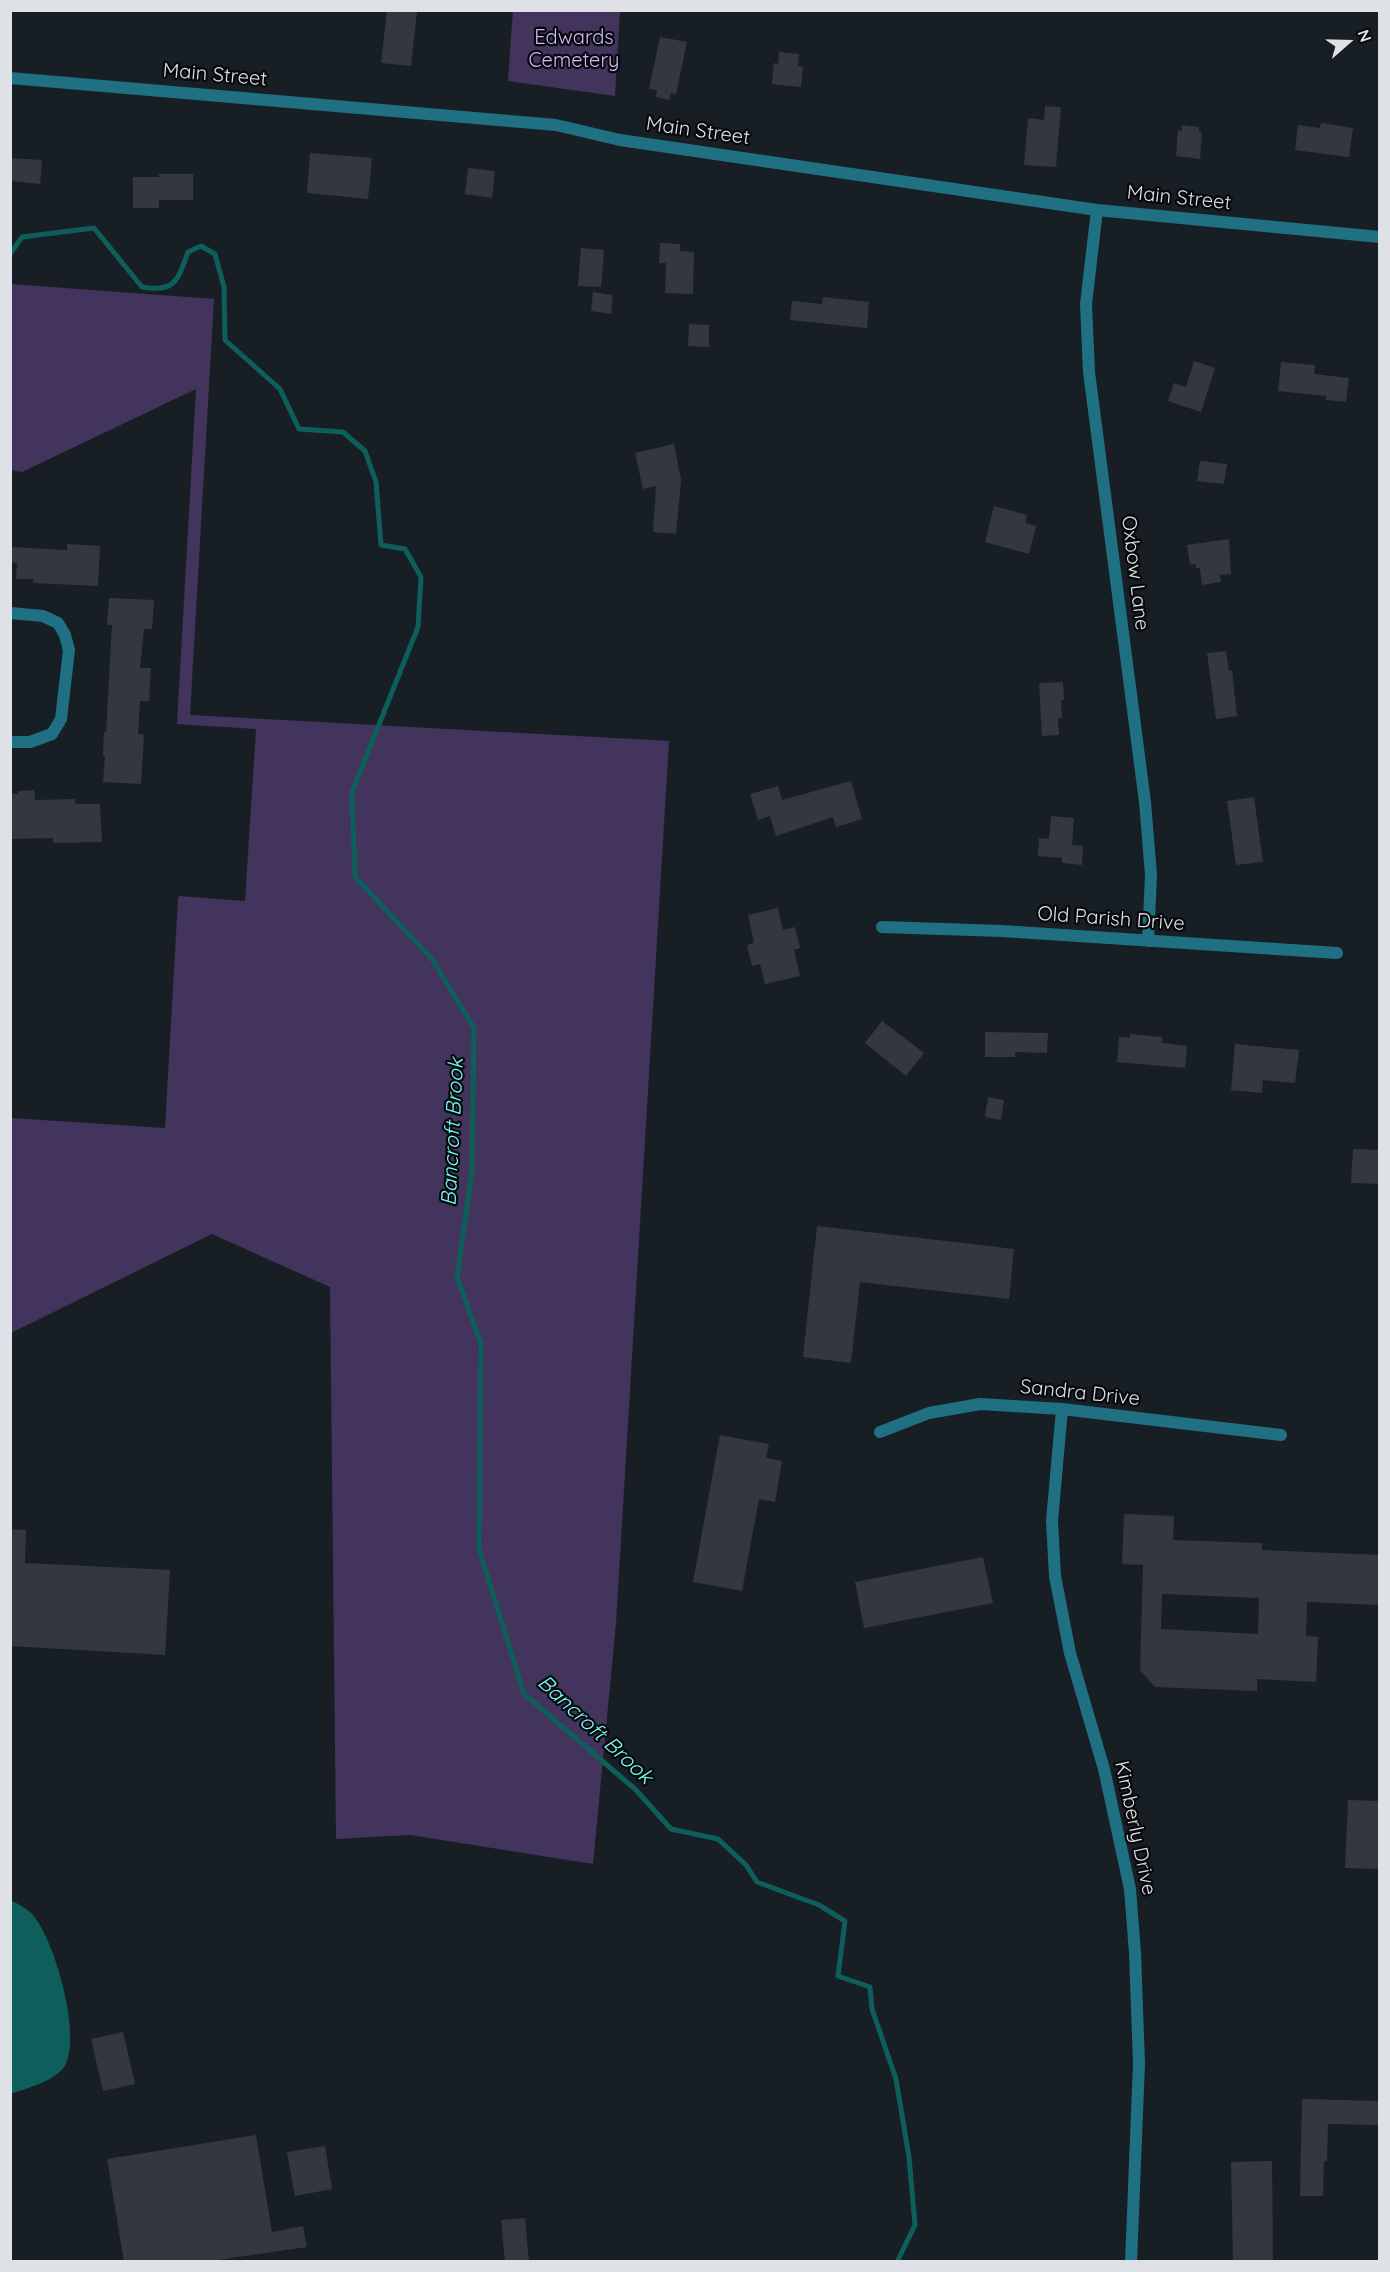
<!DOCTYPE html>
<style>
body{margin:0}
#map{position:relative;width:1390px;height:2272px;overflow:hidden;background:#181f24;font-family:Quicksand,sans-serif}
canvas{display:block}
.frame{position:absolute;inset:0;border:12px solid #dee2e6;pointer-events:none}
.north{position:absolute;left:1318px;top:12px;width:60px;height:60px;-webkit-text-stroke:4px #06080b;paint-order:stroke;rotate:70deg;font-size:16px;font-weight:700;line-height:24px;text-align:center;color:#dee2e6}
.north::after{content:'';display:block;margin:auto;width:21px;height:27px;background:#dee2e6;clip-path:polygon(50% 0,100% 100%,50% 72%,0 100%)}
</style>
<div id="map">
<canvas width="1390" height="2272"></canvas>
<div class="frame"></div>
<div class="north">N</div>
</div>
<script>
const context = document.querySelector('canvas').getContext('2d');
context.lineJoin = 'round';
function fillPath(path, color) {
  context.fillStyle = color;
  context.fill(path, 'evenodd');
}
function strokePath(path, color, width, dash) {
  context.strokeStyle = color;
  context.lineWidth = width;
  context.lineCap = dash ? 'butt' : 'round';
  context.setLineDash(dash || []);
  context.stroke(path);
}
function drawText(font, color, halo, rows, align = 'center') {
  context.font = font + ' Quicksand,sans-serif';
  context.lineWidth = 4.5;
  context.setLineDash([]);
  context.textBaseline = 'middle';
  context.strokeStyle = halo;
  context.fillStyle = color;
  for (const [text, x, y, turn = 0] of rows) {
    context.save();
    context.translate(x, y);
    context.rotate((+turn || 0) * Math.PI / 180);
    context.textAlign = isNaN(turn) ? turn : align;
    if (halo) context.strokeText(text, 0, 0);
    context.fillText(text, 0, 0);
    context.restore();
  }
}
const green = new Path2D(`
 M513,10L620,11L615,96L508,81Z
 M11,284L214,299L190,715L669,741L616,1623L593,1864L410,1835L336,1839L330,1287L212,1234L11,1333V1118L165,1128L178,900L179,896L245,901L256,729L177,724L196,389L22,472L11,470Z`);
const water = new Path2D(`
 M10,1900C17,1903 24,1907 30,1912C54,1935 81,2033 66,2064C57,2081 27,2088 11,2094Z`);
const stream = new Path2D(`
 M10,254L22,237L94,228L142,287C176,293 178,279 188,252L201,246L215,254L224,287L225,340L280,389L299,429L343,432L365,451L376,482L381,545L405,549L421,577L418,627L352,792L355,877L432,959L474,1028L472,1172L457,1277L481,1344L479,1549L524,1694L635,1789L671,1829L718,1839L746,1865L757,1882L819,1905L845,1921L838,1976L870,1987L872,2009L896,2079L909,2157L915,2225L897,2262`);
const building = new Path2D(`
 M387,10L417,12L411,66L381,63Z
 M660,37L687,42L676,94L671,93L669,100L656,97L657,90L649,89Z
 M779,52L799,54L798,66L803,67L801,87L772,84L774,63L778,64Z
 M1045,106L1061,107L1056,167L1024,165L1028,118L1044,120Z
 M1321,123L1353,128L1349,157L1295,150L1298,125L1320,128Z
 M1182,125L1199,127V132L1202,133L1200,159L1176,156L1178,130L1182,131Z
 M310,153L372,158L368,199L307,193Z
 M10,158L42,160L40,184L10,181Z
 M468,168L495,171L492,198L465,194Z
 M159,174H193V200H159V208H133V177H159Z
 M660,243L680,244V251L694,252L693,294L665,293L666,263H659Z
 M581,248L604,250L601,287L578,286Z
 M593,292L613,295L611,314L591,311Z
 M823,297L869,302L867,328L790,320L792,301L822,304Z
 M689,324L709,325V347L688,346Z
 M1194,361L1215,368L1201,412L1168,401L1174,383L1186,387Z
 M1281,362L1315,365L1314,374L1349,378L1346,402L1326,400V396L1278,391Z
 M674,444L681,480L676,534L653,532L656,486L643,489L635,453Z
 M1200,461L1227,464L1224,484L1197,481Z
 M994,506L1027,515L1025,523L1036,526L1029,554L985,542Z
 M1229,539L1231,574L1220,575L1221,582L1202,585L1200,568H1196L1195,564L1190,565L1187,545Z
 M67,544L100,546L98,586L33,583V579H16L17,563L10,562V547L67,550Z
 M109,598L154,600L152,629H144L140,668H151L149,701H140L138,734L144,735L141,784L103,782L105,757L103,755L104,732H106L112,625H107Z
 M1226,651L1229,671L1232,670L1237,716L1216,719L1207,653Z
 M1063,682L1064,700H1061L1062,718H1058L1059,735L1042,736L1039,683Z
 M851,781L862,819L836,827L833,817L776,836L770,816L758,820L750,794L778,786L782,800Z
 M34,790L35,800L75,799V804H100L102,842L53,843V838L10,839V794H18V791Z
 M1254,797L1263,862L1236,865L1227,801Z
 M1051,816L1074,818L1072,845L1083,846L1082,865L1062,863V858L1038,856L1039,838L1049,839Z
 M778,908L783,930L795,927L800,948L794,950L800,976L765,984L760,964L752,966L747,945L754,943L748,915Z
 M882,1021L924,1053L906,1076L865,1043Z
 M985,1032L1048,1033L1047,1053L1015,1052V1057H985Z
 M1130,1034L1162,1037V1043L1187,1046L1185,1068L1117,1062L1119,1037L1130,1038Z
 M1235,1044L1299,1050L1295,1083L1263,1080L1262,1093L1231,1090Z
 M988,1097L1004,1100L1001,1120L985,1117Z
 M1353,1149L1380,1150V1184L1351,1183Z
 M817,1226L1014,1249L1009,1299L860,1282L851,1363L803,1357Z
 M720,1435L769,1444L766,1458L782,1461L775,1502L759,1499L742,1591L693,1582Z
 M1124,1514L1174,1516L1173,1540L1262,1543V1550L1380,1555V1605L1307,1602L1306,1636L1318,1637L1316,1682L1257,1679V1691L1155,1687L1140,1670L1143,1565L1122,1564ZM1162,1594L1259,1598L1258,1634L1161,1629Z
 M10,1529L26,1530L25,1563L170,1570L165,1655L10,1646Z
 M983,1557L993,1603L864,1628L855,1582Z
 M1348,1800L1380,1801V1869L1345,1868Z
 M123,2032L135,2084L103,2091L91,2039Z
 M1302,2099L1380,2101V2125L1328,2124L1327,2161H1324L1323,2196H1300Z
 M256,2135L272,2232L303,2226L307,2247L204,2262H124L107,2159Z
 M325,2146L332,2189L295,2196L287,2152Z
 M1272,2161L1273,2262H1233L1231,2162Z
 M525,2218L529,2261L505,2262L501,2220Z`);
const minor = new Path2D(`
 M1097,210L1086,304L1089,372L1145,802L1151,875L1148,941
 M10,613L43,616L58,623L65,635L69,650L61,719L52,734L30,742H10
 M882,927L1002,931L1337,953
 M1062,1409L1052,1521L1055,1576L1070,1653L1104,1769L1130,1889L1135,1953L1139,2064L1131,2262
 M880,1432L929,1413L980,1404L1062,1409L1281,1435`);
const tertiary = new Path2D(`
 M10,78L556,125L620,140L1097,210L1380,237`);
const parkNames = [
 ["Edwards",574,38],
 ["Cemetery",574,61]
];
const streetNames = [
 ["Main Street",215,75,5],
 ["Main Street",698,131,8],
 ["Main Street",1179,198,6],
 ["Oxbow Lane",1135,573,83],
 ["Old Parish Drive",1111,919,4],
 ["Sandra Drive",1080,1393,6],
 ["Kimberly Drive",1135,1828,78]
];
const waterNames = [
 ["Bancroft Brook",453,1132,-87],
 ["Bancroft Brook",595,1730,43]
];
fillPath(green, '#43345d');
fillPath(water, '#0e5e5b');
strokePath(stream, '#0e5e5b', 5);
fillPath(building, '#34373f');
strokePath(minor, '#207084', 12);
strokePath(tertiary, '#207084', 12);
drawText('20px', '#cfbaf9', '#06080b', parkNames);
drawText('20px', '#dee2e6', '#06080b', streetNames);
drawText('italic 21px', '#76fdf6', '#06080b', waterNames);
</script>
